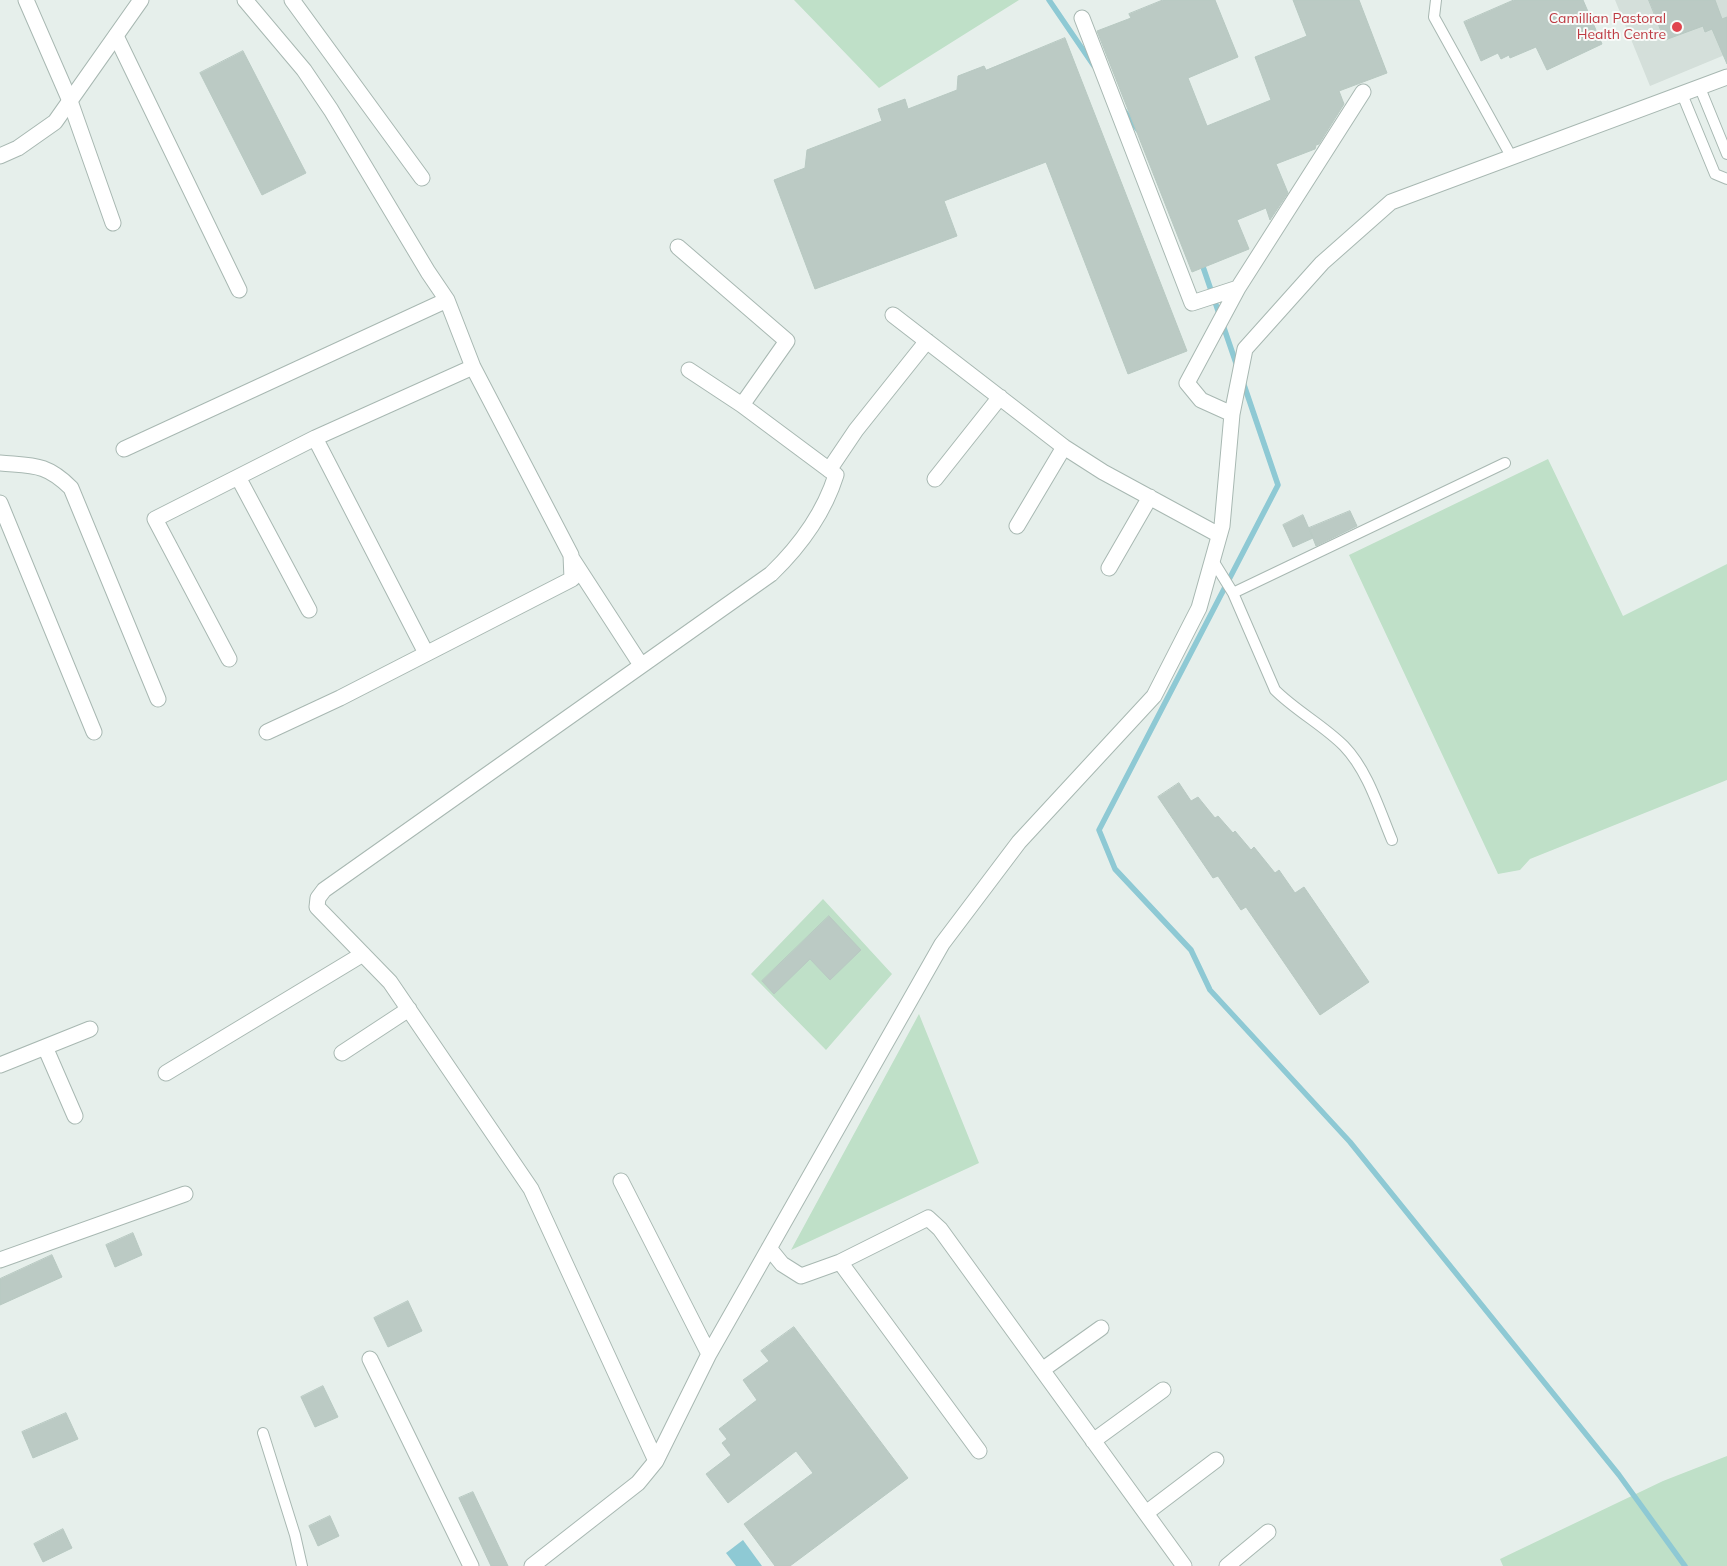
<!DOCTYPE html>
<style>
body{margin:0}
canvas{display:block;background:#e6efeb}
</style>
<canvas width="1727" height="1566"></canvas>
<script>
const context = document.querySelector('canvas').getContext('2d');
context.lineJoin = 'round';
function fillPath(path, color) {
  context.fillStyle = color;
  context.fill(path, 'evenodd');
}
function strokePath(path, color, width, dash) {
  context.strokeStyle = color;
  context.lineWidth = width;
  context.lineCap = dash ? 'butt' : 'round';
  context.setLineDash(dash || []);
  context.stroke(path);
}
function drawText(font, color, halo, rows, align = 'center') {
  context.font = font + ' Mulish,sans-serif';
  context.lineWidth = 4;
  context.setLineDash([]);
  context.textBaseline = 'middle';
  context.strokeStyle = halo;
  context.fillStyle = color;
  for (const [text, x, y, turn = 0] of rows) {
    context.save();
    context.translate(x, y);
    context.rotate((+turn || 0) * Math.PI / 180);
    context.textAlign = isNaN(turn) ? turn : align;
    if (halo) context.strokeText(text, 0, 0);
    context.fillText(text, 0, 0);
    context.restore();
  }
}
const built = new Path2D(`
 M1615,0H1727V54L1650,86Z`);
const green = new Path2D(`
 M794,0H1019L879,88Z
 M1548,459L1623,616L1727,564V780L1530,859L1520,870L1498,874L1349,555Z
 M823,899L892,974L826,1050L751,974Z
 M919,1014L979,1163L791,1250Z
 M1727,1456V1566H1503L1500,1559L1663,1481Z`);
const water = new Path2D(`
 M743,1540L762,1566H736L726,1553Z`);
const stream = new Path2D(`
 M1049,0L1094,66
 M1123,109L1138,130
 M1201,261L1237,366
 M1243,382L1278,485L1099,830L1115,869L1191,950L1210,990L1350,1142L1619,1475L1685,1566`);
const building = new Path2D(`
 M1163,0H1215L1238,57L1188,78L1207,126L1271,100L1255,57L1307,36L1293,0H1359L1387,73L1339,91L1344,104L1319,144L1316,145L1315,149L1276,164L1288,193L1270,220L1266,208L1237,220L1249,249L1192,272L1097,31L1131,18L1129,14Z
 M1514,0H1583L1602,44L1547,70L1536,47L1510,58L1509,55L1501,59L1498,53L1481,61L1464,22Z
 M1649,0H1715L1722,19L1727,17V64L1712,29L1705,32L1703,26L1665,40Z
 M1065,38L1187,351L1128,374L1046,162L944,201L957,236L815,289L774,180L805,168L807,150L882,121L878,109L905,99L908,109L957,90L958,76L984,66L986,70Z
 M243,51L306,173L262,195L200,73Z
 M1350,511L1357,526L1316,546L1309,528Z
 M1303,515L1313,538L1293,547L1283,525Z
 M1179,783L1191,801L1198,797L1215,818L1218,816L1233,833L1235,831L1251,850L1254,847L1275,873L1279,870L1295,893L1304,887L1369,982L1320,1015L1246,907L1241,910L1218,876L1213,878L1158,797Z
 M829,916L861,950L830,980L810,959L774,994L762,981Z
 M133,1233L142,1255L115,1267L106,1245Z
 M52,1255L62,1277L0,1305V1279Z
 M408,1301L422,1331L388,1347L374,1318Z
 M794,1327L908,1478L790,1566H775L744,1524L813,1473L796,1451L728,1503L706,1474L731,1455L722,1443L727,1439L719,1429L757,1400L743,1380L769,1361L761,1351Z
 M323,1386L338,1417L315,1427L301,1397Z
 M66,1413L78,1439L33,1458L22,1432Z
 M473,1492L508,1566H491L459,1498Z
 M330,1516L339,1536L318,1546L309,1526Z
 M63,1529L72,1548L43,1562L34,1544Z`);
const service = new Path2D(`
 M1436,0L1434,17L1511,156
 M1700,88L1727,154
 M1682,94L1715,174L1727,179
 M1212,559L1233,593L1275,690C1296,711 1323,725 1344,746C1368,771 1379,809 1392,840
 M1233,593L1505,463
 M263,1433L295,1535L302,1566`);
const minor = new Path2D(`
 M26,0L70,101L113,223
 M245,0L304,70L331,110L428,272L447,300L473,367L571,555L572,579L340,698L267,732
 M292,0L422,178
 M1082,18L1192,303L1238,288
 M116,36L239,290
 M678,247L787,341L742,405
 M893,315L1064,447L1103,472L1219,535
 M1232,414L1201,400L1187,383L1238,288L1363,92
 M315,438L426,653
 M124,449L447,300
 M0,463C33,466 46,463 71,488L158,699
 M829,470L856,430L927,341
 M238,477L309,610
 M935,479L1000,397
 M0,503L94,732
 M1017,526L1064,447
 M571,557L641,665
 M1109,568L1150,497
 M229,659L155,519L315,438L473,367
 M45,1047L75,1116
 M342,1053L409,1009
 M0,1065L90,1029
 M166,1073L363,954
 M621,1181L709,1354
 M769,1248L782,1264L801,1276L840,1262L979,1451
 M0,1260L185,1194
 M840,1262L928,1218L940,1229L1184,1566
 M370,1359L471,1566
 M1042,1370L1101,1328
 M1093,1441L1163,1390
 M656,1461L531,1189L390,982L317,907L318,898L324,890L771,574C799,547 824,513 836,475L742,405L689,370
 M1146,1513L1216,1460
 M532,1566L638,1483L656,1461L709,1354L942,944L1019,842L1154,696L1199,608L1222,526L1232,414L1245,349L1322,263L1391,202L1727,77
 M1227,1566L1268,1532`);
const tertiary = new Path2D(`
 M0,156L18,148L55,122L141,0`);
const markers = [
 [1677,27,6,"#e0444e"]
];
const healthNames = [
 ["Camillian Pastoral",1666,19],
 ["Health Centre",1666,35]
];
fillPath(built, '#d4dfda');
fillPath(green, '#bfe0c8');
fillPath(water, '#8ec9d4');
strokePath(stream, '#8ec9d4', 5.5);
fillPath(building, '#bbcac4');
strokePath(building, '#b8c9c2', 1);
strokePath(service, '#a8b8b2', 12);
strokePath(minor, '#a8b8b2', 17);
strokePath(tertiary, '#a8b8b2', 17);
strokePath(service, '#fff', 10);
strokePath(minor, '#fff', 15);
strokePath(tertiary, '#fff', 15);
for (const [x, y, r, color] of markers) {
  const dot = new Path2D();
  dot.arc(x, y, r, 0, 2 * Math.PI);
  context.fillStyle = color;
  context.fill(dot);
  strokePath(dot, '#f7fbf9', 2);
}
drawText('14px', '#be3a42', '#f7fbf9', healthNames, 'right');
</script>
